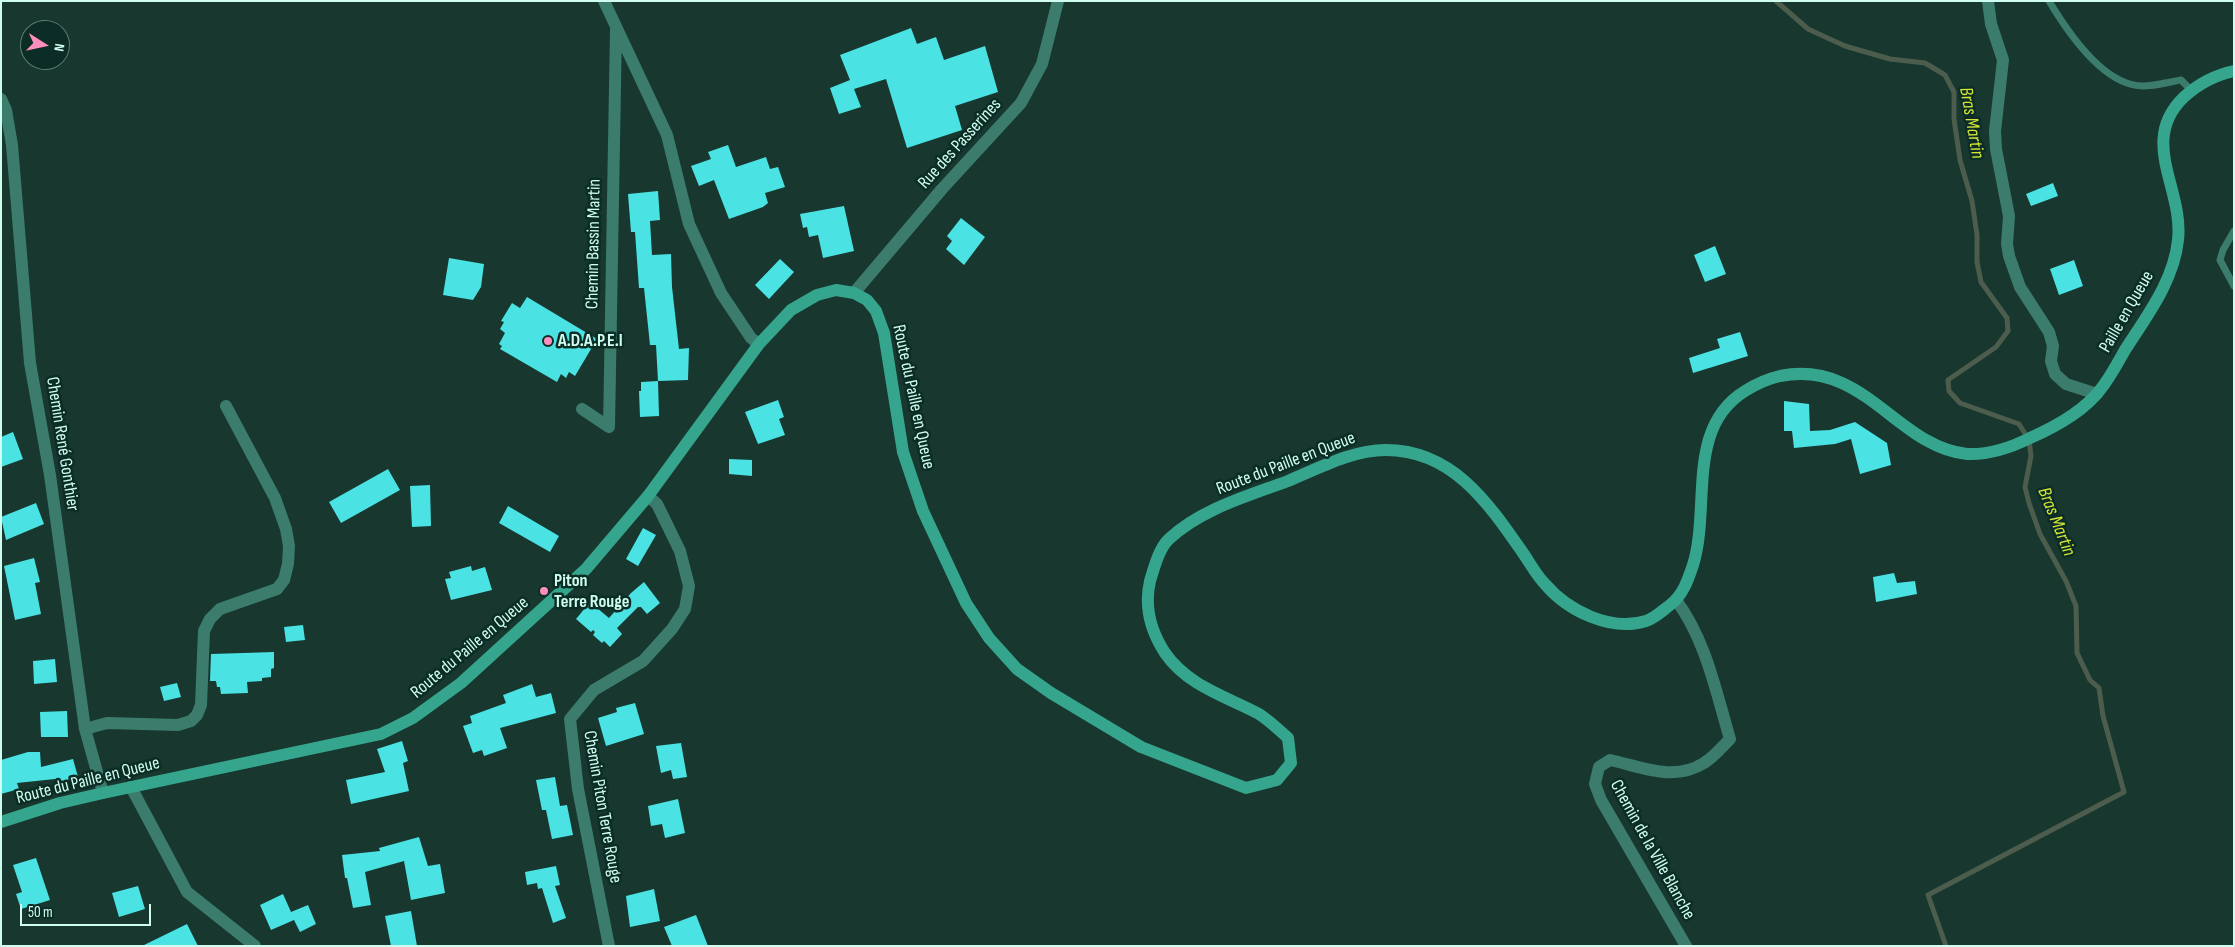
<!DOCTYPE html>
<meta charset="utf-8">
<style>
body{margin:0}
#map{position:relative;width:2235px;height:947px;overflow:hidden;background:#17372f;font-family:"Sofia Sans Condensed",sans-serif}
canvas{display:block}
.frame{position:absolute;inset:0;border:2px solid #cffef0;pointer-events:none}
.north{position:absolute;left:20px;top:20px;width:50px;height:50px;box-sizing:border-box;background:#0c2d26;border:1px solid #5a8177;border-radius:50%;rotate:100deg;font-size:14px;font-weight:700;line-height:20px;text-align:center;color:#cffef0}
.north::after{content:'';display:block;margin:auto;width:18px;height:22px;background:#fe8ebb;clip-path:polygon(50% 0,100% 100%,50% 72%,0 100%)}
.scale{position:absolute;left:20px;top:904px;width:131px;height:22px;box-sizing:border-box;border:2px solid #cffef0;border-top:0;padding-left:6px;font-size:15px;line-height:18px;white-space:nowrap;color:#cffef0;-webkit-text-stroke:4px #0c2d26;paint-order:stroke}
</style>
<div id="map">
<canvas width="2235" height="947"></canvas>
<div class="frame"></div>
<div class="north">N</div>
<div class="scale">50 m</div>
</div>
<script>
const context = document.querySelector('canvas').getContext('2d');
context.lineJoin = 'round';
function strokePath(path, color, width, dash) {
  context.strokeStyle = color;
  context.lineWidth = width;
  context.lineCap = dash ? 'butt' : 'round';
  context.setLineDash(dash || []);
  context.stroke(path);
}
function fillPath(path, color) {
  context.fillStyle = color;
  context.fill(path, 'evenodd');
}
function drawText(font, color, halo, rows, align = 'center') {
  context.font = font + ' "Sofia Sans Condensed",sans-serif';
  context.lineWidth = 5;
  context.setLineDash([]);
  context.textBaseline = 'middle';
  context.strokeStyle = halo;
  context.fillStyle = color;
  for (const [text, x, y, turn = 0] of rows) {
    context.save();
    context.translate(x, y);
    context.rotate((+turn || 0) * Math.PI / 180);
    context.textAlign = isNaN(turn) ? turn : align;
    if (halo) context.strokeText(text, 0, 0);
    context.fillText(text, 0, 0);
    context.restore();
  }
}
const stream = new Path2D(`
 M1776,1L1808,29L1845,46L1890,59L1925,63L1945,75L1954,92V119L1960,160L1972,201L1977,235V262L1981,282L2007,318L2008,331L1996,347L1948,380L1949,391L1960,403L2019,424L2029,440L2031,456L2025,487L2029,503L2040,534L2066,581L2076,606L2077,653L2090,680L2099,688L2103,716L2124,792L1928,895L1946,946`);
const building = new Path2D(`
 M911,28L917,44L936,37L944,60L985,46L998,92L955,106L962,130L907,148L886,79L854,89L861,107L839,114L830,88L850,80L840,55Z
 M728,145L736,167L766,157L770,169L778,167L785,187L765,193L768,203L763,207L729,219L714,180L699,186L691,166L711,159L708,152Z
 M2053,183L2058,196L2031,206L2026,194Z
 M658,191L660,220L650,221L652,255L671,254L672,287L679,349L689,348L688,380L658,381L656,345H650L644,288H639L635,232H631L628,194Z
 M844,206L854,251L823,258L818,235L809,237L807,227L803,228L800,214Z
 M961,218L985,237L964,265L946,249L952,241L947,236Z
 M1715,246L1726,274L1705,282L1694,255Z
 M449,258L484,264L481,287L473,300L443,295Z
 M780,259L794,272L769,299L755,285Z
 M2074,260L2083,286L2059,295L2050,269Z
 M527,297L597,339L575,376L569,372L566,378L561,374L557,382L500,349L502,346L499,344L505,333L500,329L504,322L501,321L512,303L520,308Z
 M1740,332L1748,356L1693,373L1689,358L1720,348L1717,339Z
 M658,381L659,416L640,417L639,391H641V382Z
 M778,400L784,417L779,419L785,435L758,444L745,412Z
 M1784,401L1809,404L1810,431L1830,430L1855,422L1887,443L1891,465L1860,474L1851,439L1835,444L1794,448L1792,431H1784Z
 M13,432L23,459L1,467V437Z
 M729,459L752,460V476L729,474Z
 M388,469L400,490L341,523L329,502Z
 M430,485L431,526L412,527L410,486Z
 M36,503L44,524L6,540L1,517Z
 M508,506L559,536L550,552L499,523Z
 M643,528L656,535L638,566L626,559Z
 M34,558L40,582L35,583L41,614L15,620L4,566Z
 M471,566L472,571L485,567L492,590L451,600L445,579L451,578L449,572Z
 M1894,573L1897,583L1915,581L1917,594L1876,602L1873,577Z
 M644,582L660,603L647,614L641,607H638L617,628L622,634L610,647L604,641L602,643L593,635L595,632L593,630L591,632L576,619L590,602L609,618L631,593Z
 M303,625L305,640L286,642L284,627Z
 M274,652V668L271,669V677L262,678V681L247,682L248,693L221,694L220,687H217L216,681H210L211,654Z
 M55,659L57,682L34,684L33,661Z
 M177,683L181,697L164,701L160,687Z
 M532,684L536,697L551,693L556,713L500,728L507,748L484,756L482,750L473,753L463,726L472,723L470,716L506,703L503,695Z
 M635,703L644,734L606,746L598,718L617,712L616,708Z
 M67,711L68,737H41L40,712Z
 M402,741L408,761L403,763L409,791L351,804L346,780L385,772L377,749Z
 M681,743L687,777L673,779L671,770L661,773L656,746Z
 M28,752H40L41,767L73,759L78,777L56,783L55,779L17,783L19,789L1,794V760Z
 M555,777L560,806L567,805L573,835L552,839L546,810H542L536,780Z
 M678,799L685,833L665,838L662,824L651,826L648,806Z
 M419,837L428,866L440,864L445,893L411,900L404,861L365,872L371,905L353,908L347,878H345L342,855L380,851L379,848Z
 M36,858L50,900L21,909L16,894L22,892L13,865Z
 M556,866L560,885L555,886L566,918L553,923L542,888L538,889L537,883L527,885L525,872Z
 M138,886L145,909L119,917L112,893Z
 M654,889L660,921L630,927L626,896Z
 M283,894L291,912L308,905L316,924L300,932L294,920L271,930L260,905Z
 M411,911L417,946H391L385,916Z
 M696,915L708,946H672L664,927Z
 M187,924L198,946H142Z`);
const lane = new Path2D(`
 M2049,1C2067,31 2103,86 2143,86C2155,86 2169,82 2181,80L2191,90
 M2234,231L2223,250L2220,260L2234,286`);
const street = new Path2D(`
 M604,1L667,135L689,224L721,293L751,338L759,344
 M1988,1L1991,24L2003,60L1995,131L1996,149L2009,216L2007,244L2009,256L2020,287L2049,332L2053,346L2051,361L2055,374L2066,384L2097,394
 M1,99L6,110L12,145L30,363L50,475L85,729L103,793
 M854,293L942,189L1021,103L1042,64L1058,1
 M582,409L609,427L616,29
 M1676,600C1706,640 1716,692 1730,739C1722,747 1714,757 1704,763C1674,782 1642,767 1610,760L1599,767L1595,784L1601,800L1686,946
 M85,729L107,723L178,725L191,721L197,715L201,705L204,631L210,619L220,609L277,589L284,580L288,564L289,546L286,529L275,498L226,406
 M131,787L187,892L255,946
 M609,946L578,789L570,719L594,690L643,661L672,629L685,609L689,586L680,551L657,504L648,496`);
const secondary = new Path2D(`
 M1,822L60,803L103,793L381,734L413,718L461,683L586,569L648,496L759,344L791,310L817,295L836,290L854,293L867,300L876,311L884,333L903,452L923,511L966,603L989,638L1017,669L1051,693L1141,747L1246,788L1277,780L1291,763L1288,738C1279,730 1270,721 1259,714C1225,696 1188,686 1165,653C1150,630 1144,607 1150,581C1154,568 1159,548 1169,539C1201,509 1248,496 1288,481C1319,468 1352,450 1386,450C1453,450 1489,504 1523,553C1530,563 1536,575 1545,584C1568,611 1611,632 1646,621C1655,618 1662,611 1670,605C1683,595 1688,580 1693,565C1711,507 1685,428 1745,391C1756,384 1767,379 1780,376C1864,359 1897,447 1967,454C1989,455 2010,448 2030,438C2055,427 2083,412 2100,390C2110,378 2117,364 2125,350C2146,317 2174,281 2178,240C2184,189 2138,141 2184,97C2198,84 2215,75 2234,71`);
const markers = [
 [548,341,5,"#fe8ebb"],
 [544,591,5,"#fe8ebb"]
];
const streetNames = [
 ["Rue des Passerines",960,144,-48],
 ["Chemin Bassin Martin",594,244,-89],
 ["Paille en Queue",2127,312,-60],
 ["Route du Paille en Queue",913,397,78],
 ["Chemin René Gonthier",62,444,81],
 ["Route du Paille en Queue",1286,464,-21],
 ["Route du Paille en Queue",470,648,-40],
 ["Route du Paille en Queue",88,781,-14],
 ["Chemin Piton Terre Rouge",602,807,80],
 ["Chemin de la Ville Blanche",1652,850,61]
];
const poiNames = [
 ["A.D.A.P.E.I",558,341],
 ["Piton",554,581],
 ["Terre Rouge",554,602]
];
const waterNames = [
 ["Bras Martin",1971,123,80],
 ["Bras Martin",2056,522,68]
];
strokePath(stream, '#4d5d4d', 5);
fillPath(building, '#4ae2e3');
strokePath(lane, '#3c7c6c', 7);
strokePath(street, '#3c7c6c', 12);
strokePath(secondary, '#36a58d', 12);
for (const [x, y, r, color] of markers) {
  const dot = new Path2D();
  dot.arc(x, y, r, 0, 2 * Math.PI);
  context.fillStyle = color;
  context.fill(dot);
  strokePath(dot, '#0c2d26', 2);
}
drawText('18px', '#cffef0', '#0c2d26', streetNames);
drawText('bold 18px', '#cffef0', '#0c2d26', poiNames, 'left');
drawText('italic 19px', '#d5e637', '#0c2d26', waterNames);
</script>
